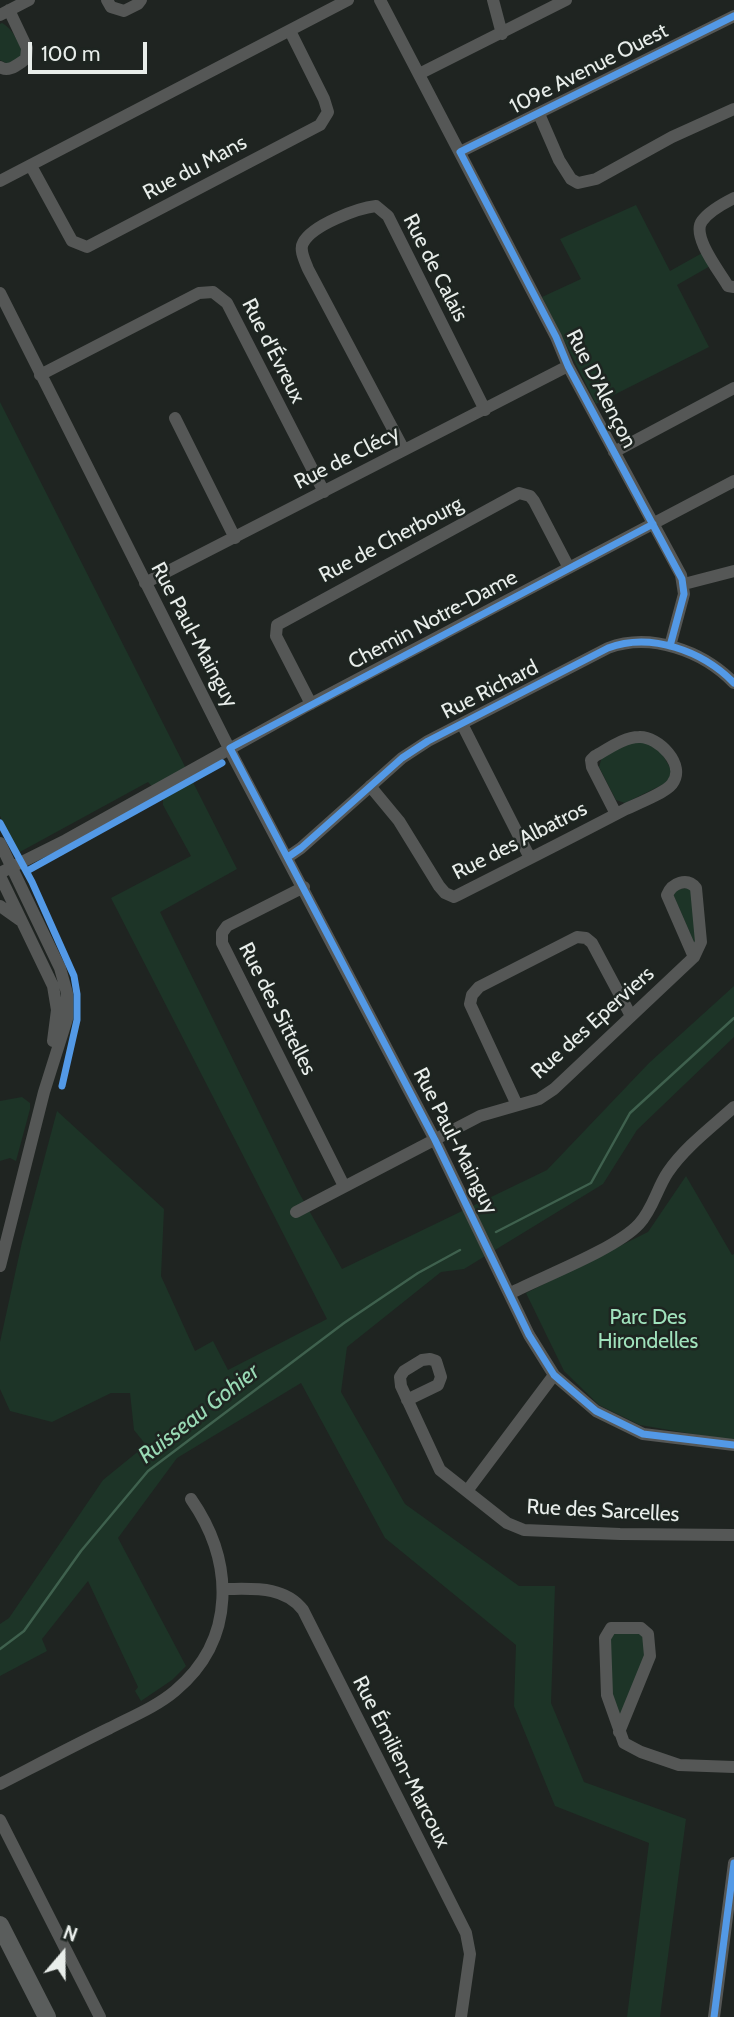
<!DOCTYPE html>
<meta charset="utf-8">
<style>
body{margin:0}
#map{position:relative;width:734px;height:2017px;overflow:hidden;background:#1f2421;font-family:Cabin,sans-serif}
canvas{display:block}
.north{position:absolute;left:28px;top:1919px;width:70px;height:70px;-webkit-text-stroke:5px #1e2521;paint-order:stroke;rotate:20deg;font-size:19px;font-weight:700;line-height:28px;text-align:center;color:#e8edea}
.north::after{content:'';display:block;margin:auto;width:24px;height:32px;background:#e8edea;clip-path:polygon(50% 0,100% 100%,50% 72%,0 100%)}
.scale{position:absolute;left:28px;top:42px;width:119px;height:32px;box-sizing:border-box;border:4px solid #e8edea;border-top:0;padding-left:9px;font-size:21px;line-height:24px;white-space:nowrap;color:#e8edea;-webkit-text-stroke:5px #1e2521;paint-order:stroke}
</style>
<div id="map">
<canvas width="734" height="2017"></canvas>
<div class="north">N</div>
<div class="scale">100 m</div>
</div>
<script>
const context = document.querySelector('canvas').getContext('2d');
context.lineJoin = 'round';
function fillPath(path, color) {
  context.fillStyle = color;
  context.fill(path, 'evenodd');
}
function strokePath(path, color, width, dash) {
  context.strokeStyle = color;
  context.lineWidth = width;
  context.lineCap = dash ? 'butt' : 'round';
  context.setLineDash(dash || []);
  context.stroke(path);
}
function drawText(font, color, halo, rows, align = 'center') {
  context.font = font + ' Cabin,sans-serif';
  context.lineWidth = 5;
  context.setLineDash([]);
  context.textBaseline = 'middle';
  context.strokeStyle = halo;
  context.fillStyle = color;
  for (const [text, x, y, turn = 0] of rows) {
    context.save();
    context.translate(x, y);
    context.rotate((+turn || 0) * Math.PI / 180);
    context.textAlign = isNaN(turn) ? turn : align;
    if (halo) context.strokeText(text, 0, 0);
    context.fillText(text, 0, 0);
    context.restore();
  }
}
const green = new Path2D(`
 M2,23C12,28 22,45 22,56L10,65L0,60V24Z
 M636,205L670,271L704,252L712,265L677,285L709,347L596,404L542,297L581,279L560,239Z
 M0,402L237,869L160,912L298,1191L342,1269L547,1170L649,1063L734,986V1037L637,1130L603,1184L464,1269L441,1272L347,1347L341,1392L405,1504L519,1586H555L551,1703L584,1782L686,1819L660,2017H627L649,1843L555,1806L514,1706L516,1645L385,1538L301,1383L177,1458L118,1538L186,1666L172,1680L141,1701L135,1691L138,1687L88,1581L42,1639L47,1651L0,1676V1624L9,1618L103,1480L146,1445L134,1430L130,1393H111L52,1422L10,1411L0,1389V1342L22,1242L57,1111L164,1209L161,1276L195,1351L213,1341L228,1370L327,1319L111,898L191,856L163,805V799L148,782L18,853L0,816Z
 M635,741L657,745L672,771L668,782L625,803L616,800L599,767L602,757Z
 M691,887L697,942H694L673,894L676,890Z
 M22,1097L30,1103V1109L16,1161L10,1158L0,1161V1101Z
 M686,1176L732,1255L734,1254V1441L640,1425L599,1405L564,1371L526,1293L648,1232Z
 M611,1628H641L650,1656L619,1732L607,1695Z`);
const stream = new Path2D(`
 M496,1232L591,1183L630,1113L734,1018
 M0,1649L24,1631L81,1551L148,1471L344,1323L418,1273L460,1250`);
const minor = new Path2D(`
 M107,0L111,7L124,11L138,4L141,0
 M380,0L556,337L568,366L681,575L684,594L670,646
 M493,0L502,34
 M0,15L29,0
 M0,67C9,73 18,64 26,59L27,48L9,10
 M419,74L566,0
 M539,114L559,160L571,179L578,183L596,179L672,137L734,109
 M460,152L734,16
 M31,166L72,241L87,247L320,125L328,112L324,99L290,31
 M0,181L348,0
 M734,198C724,203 709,211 702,221C691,236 720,272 728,286L734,287
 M0,293L235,760L435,1140L529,1335L554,1375L596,1411L643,1434L734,1445
 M40,375L199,293L213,292L227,303L324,492
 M175,418L235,538
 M404,450L308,269C305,261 299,250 303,243C312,225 358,208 376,206L388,216L485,410
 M614,452L734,388
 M145,583L568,366
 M684,584L734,571
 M311,704L276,636L277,625L519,493L530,496L534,501L569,568
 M462,724L530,858
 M370,786L399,821L439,886L445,893L454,897C511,868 569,839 626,809C637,804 665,793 672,784C687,765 658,736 639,737C624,737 608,749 595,756L591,760L592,767L616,814
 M0,843L60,968L67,993V1019L44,1092L0,1266
 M288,857L301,848L402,758L428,741L608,648C651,632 703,651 734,683
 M0,873L66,840L303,708L734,481
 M0,876L53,986L57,1010L53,1041
 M304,887L227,926L222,933V943L344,1186
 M0,906L20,920
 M517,1105L470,1004L472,995L479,987L577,937L586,938L592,943L631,1016
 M296,1212L480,1116L539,1099L554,1089L694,957L701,942L696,888C687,877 672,883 667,895L694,957
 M511,1293C544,1276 616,1249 639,1224C653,1209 657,1188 668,1172C685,1147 712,1127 734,1107
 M407,1400L438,1385L441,1377L436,1361L430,1359L422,1360L404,1371L400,1377L401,1386L440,1470L507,1523L524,1530L620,1534L734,1535
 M467,1491L554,1375
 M224,1589C252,1589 284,1585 303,1610L466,1933L470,1954L461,2017
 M619,1732L650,1656L648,1634L641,1628H611L605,1638L607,1695L624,1743L641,1752L679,1765L734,1767
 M0,1784C37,1765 73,1746 110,1728C131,1717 156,1707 175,1691C237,1639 234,1561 191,1499
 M0,1820L100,2017
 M714,2017L734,1863`);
const highway = new Path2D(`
 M0,1925L47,2017`);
const cycleway = new Path2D(`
 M653,524L230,748L435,1140L529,1335L554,1375L596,1411L643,1434L734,1445
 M670,646L684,594L682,579L568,366L556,337L460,152L734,16
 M0,823L32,882L74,976L77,994V1020L62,1086
 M288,857L301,848L402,758L428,741L608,648C651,632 703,651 734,683
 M27,871L222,763
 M714,2017L734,1863`);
const streetNames = [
 ["109e Avenue Ouest",589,69,-27],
 ["Rue du Mans",195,168,-28],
 ["Rue de Calais",435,268,63],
 ["Rue d'Évreux",273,351,63],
 ["Rue D'Alençon",601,389,63],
 ["Rue de Clécy",347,458,-27],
 ["Rue de Cherbourg",391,540,-28],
 ["Chemin Notre-Dame",433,620,-28],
 ["Rue Paul-Mainguy",194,635,62],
 ["Rue Richard",490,690,-27],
 ["Rue des Albatros",520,841,-27],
 ["Rue des Sittelles",277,1009,63],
 ["Rue des Eperviers",593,1023,-42],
 ["Rue Paul-Mainguy",455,1141,63],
 ["Rue des Sarcelles",603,1511,3],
 ["Rue Émilien-Marcoux",401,1762,63]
];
const parkNames = [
 ["Parc Des",648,1318],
 ["Hirondelles",648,1342]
];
const waterNames = [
 ["Ruisseau Gohier",199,1414,-38]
];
fillPath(green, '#1d3427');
strokePath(stream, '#3f614e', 2.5);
strokePath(minor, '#555756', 12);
strokePath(highway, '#5a5d5c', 18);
strokePath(cycleway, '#5399e6', 7);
drawText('21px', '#e8edea', '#1e2521', streetNames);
drawText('21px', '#a0e2bc', '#1e2521', parkNames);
drawText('italic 23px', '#99dab5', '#1e2521', waterNames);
</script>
